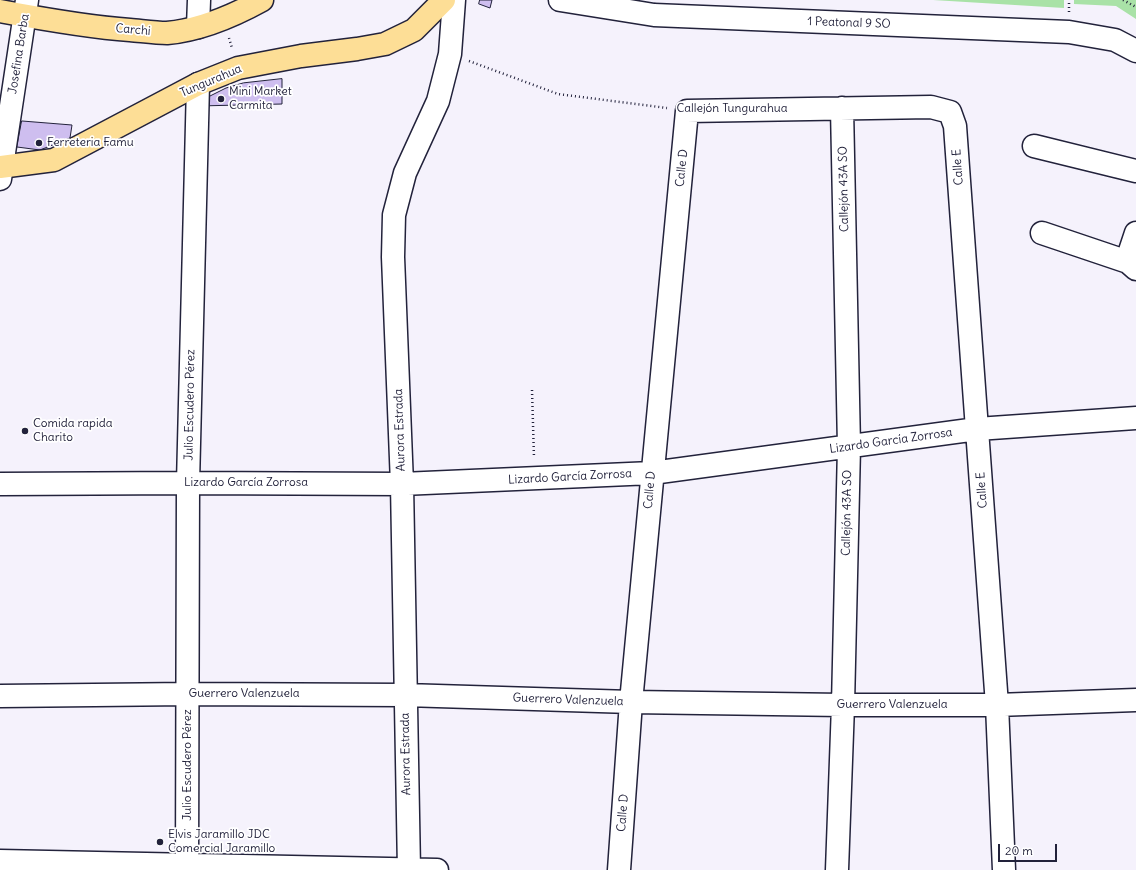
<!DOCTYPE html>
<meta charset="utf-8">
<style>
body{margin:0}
#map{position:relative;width:1136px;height:870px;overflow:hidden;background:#f5f2fc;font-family:Delius,sans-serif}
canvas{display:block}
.scale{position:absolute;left:998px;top:844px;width:59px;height:18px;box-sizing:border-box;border:2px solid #22223b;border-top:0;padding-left:5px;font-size:12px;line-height:14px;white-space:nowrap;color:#22223b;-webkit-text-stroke:3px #fff;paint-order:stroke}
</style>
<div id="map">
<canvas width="1136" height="870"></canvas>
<div class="scale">20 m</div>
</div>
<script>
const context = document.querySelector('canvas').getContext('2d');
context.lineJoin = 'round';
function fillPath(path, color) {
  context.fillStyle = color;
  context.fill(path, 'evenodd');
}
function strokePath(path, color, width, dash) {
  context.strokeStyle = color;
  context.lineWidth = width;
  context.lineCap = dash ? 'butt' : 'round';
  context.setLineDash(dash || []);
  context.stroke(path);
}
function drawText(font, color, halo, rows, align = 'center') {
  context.font = font + ' Delius,sans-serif';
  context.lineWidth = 3.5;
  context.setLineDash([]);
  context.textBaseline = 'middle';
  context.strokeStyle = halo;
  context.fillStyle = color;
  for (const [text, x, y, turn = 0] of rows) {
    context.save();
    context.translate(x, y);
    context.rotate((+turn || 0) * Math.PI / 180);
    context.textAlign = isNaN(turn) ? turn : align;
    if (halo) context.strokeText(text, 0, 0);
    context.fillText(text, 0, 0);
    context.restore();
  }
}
const green = new Path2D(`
 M933,0H1064V8Z
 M1074,0H1136V19L1116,6L1074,4Z`);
const building = new Path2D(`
 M480,0H492L490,8L479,4Z
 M282,79V104L198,106V102L226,88L243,83Z
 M22,121L72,125L70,138L40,150L17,147Z`);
const path = new Path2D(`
 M1123,0L1136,7
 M1069,12V0
 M229,38L232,48
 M469,61L558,94L667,108
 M532,390L534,458`);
const minor = new Path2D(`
 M560,0L654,15L1069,32L1115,40L1136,51
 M198,27L199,0
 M1034,146L1136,171
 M0,179L27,0
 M1042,233L1128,262
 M1136,233L1129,254L1128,262L1136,269
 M0,484L188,483L402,484L652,473L977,429L1136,418
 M0,696L188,694L405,695L631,702L843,705H997L1136,700
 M0,861L437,870
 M187,870L188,483L198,84
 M409,870L402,484L393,257L394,215L405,173L438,101L450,54L454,0
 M619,870L631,702L687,111L931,107L950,112L955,126L997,705L1004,870
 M837,870L843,705L849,447L842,108`);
const major = new Path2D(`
 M0,11C43,19 87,27 130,30C142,31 155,33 167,33C201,30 233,16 262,0
 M0,167L54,160L198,84L238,68L301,56L357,49L385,44L414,30L444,0`);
const markers = [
 [221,99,4,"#22223b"],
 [39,143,4,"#22223b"],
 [25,431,4,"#22223b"],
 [160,842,4,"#22223b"]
];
const streetNames = [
 ["1 Peatonal 9 SO",849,23,2],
 ["Carchi",133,30,5],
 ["Josefina Barba",19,54,-81],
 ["Tungurahua",211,81,-23],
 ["Callejón Tungurahua",732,109],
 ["Calle E",958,167,-94],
 ["Calle D",682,168,-84],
 ["Callejón 43A SO",844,189,-91],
 ["Julio Escudero Pérez",190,405,-89],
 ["Aurora Estrada",400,430,-92],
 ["Lizardo García Zorrosa",891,441,-8],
 ["Lizardo García Zorrosa",570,477,-3],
 ["Lizardo García Zorrosa",246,483],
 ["Calle D",650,490,-85],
 ["Calle E",982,490,-94],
 ["Callejón 43A SO",847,513,-89],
 ["Guerrero Valenzuela",244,694],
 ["Guerrero Valenzuela",568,700,2],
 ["Guerrero Valenzuela",892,705],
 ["Aurora Estrada",406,754,-91],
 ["Julio Escudero Pérez",188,765,-90],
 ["Calle D",623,813,-86]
];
const poiNames = [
 ["Mini Market",229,92],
 ["Carmita",229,106],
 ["Ferreteria Famu",47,143],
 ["Comida rapida",33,424],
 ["Charito",33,438],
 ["Elvis Jaramillo JDC",168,835],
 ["Comercial Jaramillo",168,849]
];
fillPath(green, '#a9e2a7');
fillPath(building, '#cebeef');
strokePath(building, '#22223b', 1);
strokePath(minor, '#22223b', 25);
strokePath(major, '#22223b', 25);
strokePath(path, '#22223b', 2.5, [1, 3]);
strokePath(minor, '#fff', 22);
strokePath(major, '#fdde96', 22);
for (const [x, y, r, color] of markers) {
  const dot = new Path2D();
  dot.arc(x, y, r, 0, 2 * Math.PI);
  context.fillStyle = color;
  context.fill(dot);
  strokePath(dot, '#fff', 1.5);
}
drawText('12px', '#22223b', '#fff', streetNames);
drawText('12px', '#22223b', '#fff', poiNames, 'left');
</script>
